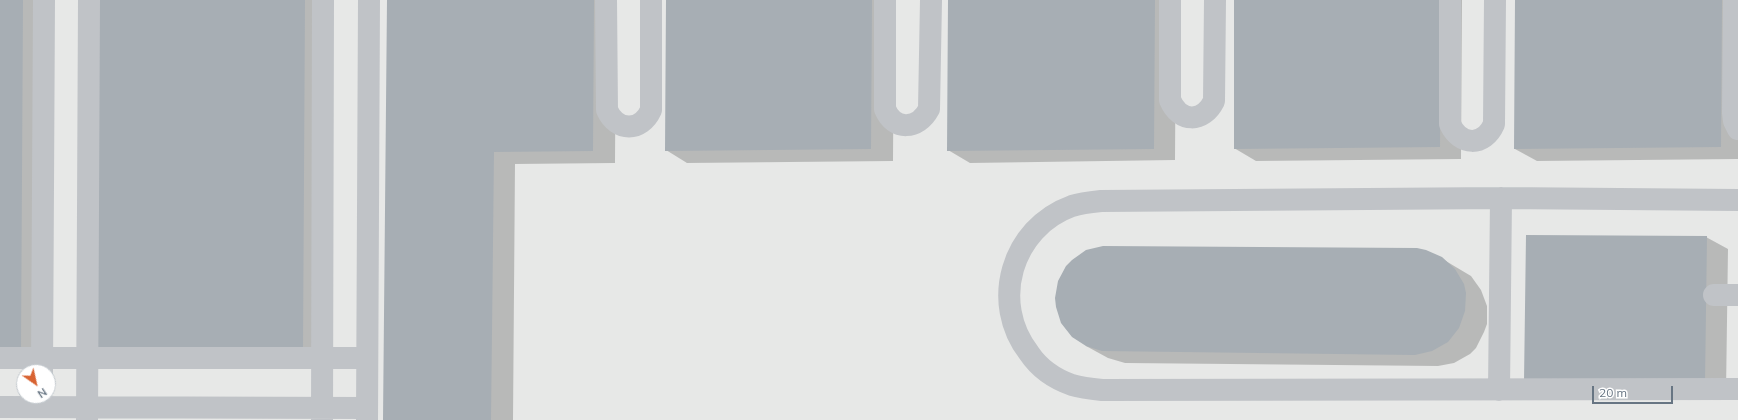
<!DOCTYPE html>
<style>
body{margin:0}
#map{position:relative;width:1738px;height:420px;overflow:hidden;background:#f6f6f3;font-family:Mulish,sans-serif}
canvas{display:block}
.north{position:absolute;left:16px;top:364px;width:40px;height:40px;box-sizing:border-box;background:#fff;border:1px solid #c2c8cd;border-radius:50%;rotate:146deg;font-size:11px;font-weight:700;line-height:16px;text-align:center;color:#677583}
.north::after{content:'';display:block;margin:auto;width:14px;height:18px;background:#d86332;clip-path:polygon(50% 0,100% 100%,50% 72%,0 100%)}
.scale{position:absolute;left:1592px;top:386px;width:81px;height:18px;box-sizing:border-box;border:2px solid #677583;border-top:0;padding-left:5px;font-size:12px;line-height:14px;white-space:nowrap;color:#677583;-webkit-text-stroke:3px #fff;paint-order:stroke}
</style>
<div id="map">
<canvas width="1738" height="420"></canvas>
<div class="north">N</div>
<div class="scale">20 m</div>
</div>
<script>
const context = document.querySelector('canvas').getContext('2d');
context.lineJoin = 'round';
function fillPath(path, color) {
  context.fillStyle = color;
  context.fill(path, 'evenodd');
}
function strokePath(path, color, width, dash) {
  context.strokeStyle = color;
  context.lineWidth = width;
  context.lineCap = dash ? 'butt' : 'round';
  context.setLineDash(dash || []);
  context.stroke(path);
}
const built = new Path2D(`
 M0,0H1738V420H0ZM24,372H48V396H24Z`);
const shadow = new Path2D(`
 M0,0H44L43,360H0Z
 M98,0H326L324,361L118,362Z
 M388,0H616L615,163L515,164L513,420H384Z
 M667,0H894L893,161L687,163L666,150Z
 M949,0H1176L1175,160L970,163L948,150Z
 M1235,0H1462L1461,159L1256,161L1234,148Z
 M1516,0H1738V159L1537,161L1515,149Z
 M1706,237L1728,249L1726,393H1547Z
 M1434,254L1471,276L1481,290L1487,306V324L1484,332L1476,348L1470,354L1454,363L1438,366L1125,363L1108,358L1086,346Z`);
const building = new Path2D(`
 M0,0H23L21,348H0Z
 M97,0H305L303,349L96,350Z
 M387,0H594L593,151L494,152L491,420H383Z
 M666,0H872L871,149L665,151Z
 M948,0H1155L1154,149L947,151Z
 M1234,0H1441L1440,147L1234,149Z
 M1515,0H1722L1721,147L1514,149Z
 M1526,235L1707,236L1705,382L1524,381Z
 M1103,246L1417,248L1426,250L1442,257L1455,269L1464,284L1466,293L1465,311L1459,328L1448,342L1432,351L1415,355L1102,351L1086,346L1072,337L1061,323L1056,307L1055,298L1058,281L1066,266L1072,260L1086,250Z`);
const minor = new Path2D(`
 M606,0L607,110C617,132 641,132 651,110V0
 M885,0V109C894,131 918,130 929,109L931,0
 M1170,0V100C1180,123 1203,123 1214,101L1215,0
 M1450,0V124C1460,146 1484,147 1494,124L1495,0
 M1734,0L1733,113L1734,121L1738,129
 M1738,200L1501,198L1101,201C1091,202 1081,203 1072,206C1011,228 990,303 1029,353C1039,368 1055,379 1072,385C1082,388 1092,389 1102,390L1738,389
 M1714,295H1738
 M0,358H367
 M42,372L44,0
 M1499,390L1501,198
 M0,407L367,408
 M87,420L89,0
 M322,420L323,0
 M367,420L369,0`);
fillPath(built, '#e7e8e7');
fillPath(shadow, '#0003');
fillPath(building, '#a7aeb4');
strokePath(minor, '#c0c3c7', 22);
</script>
